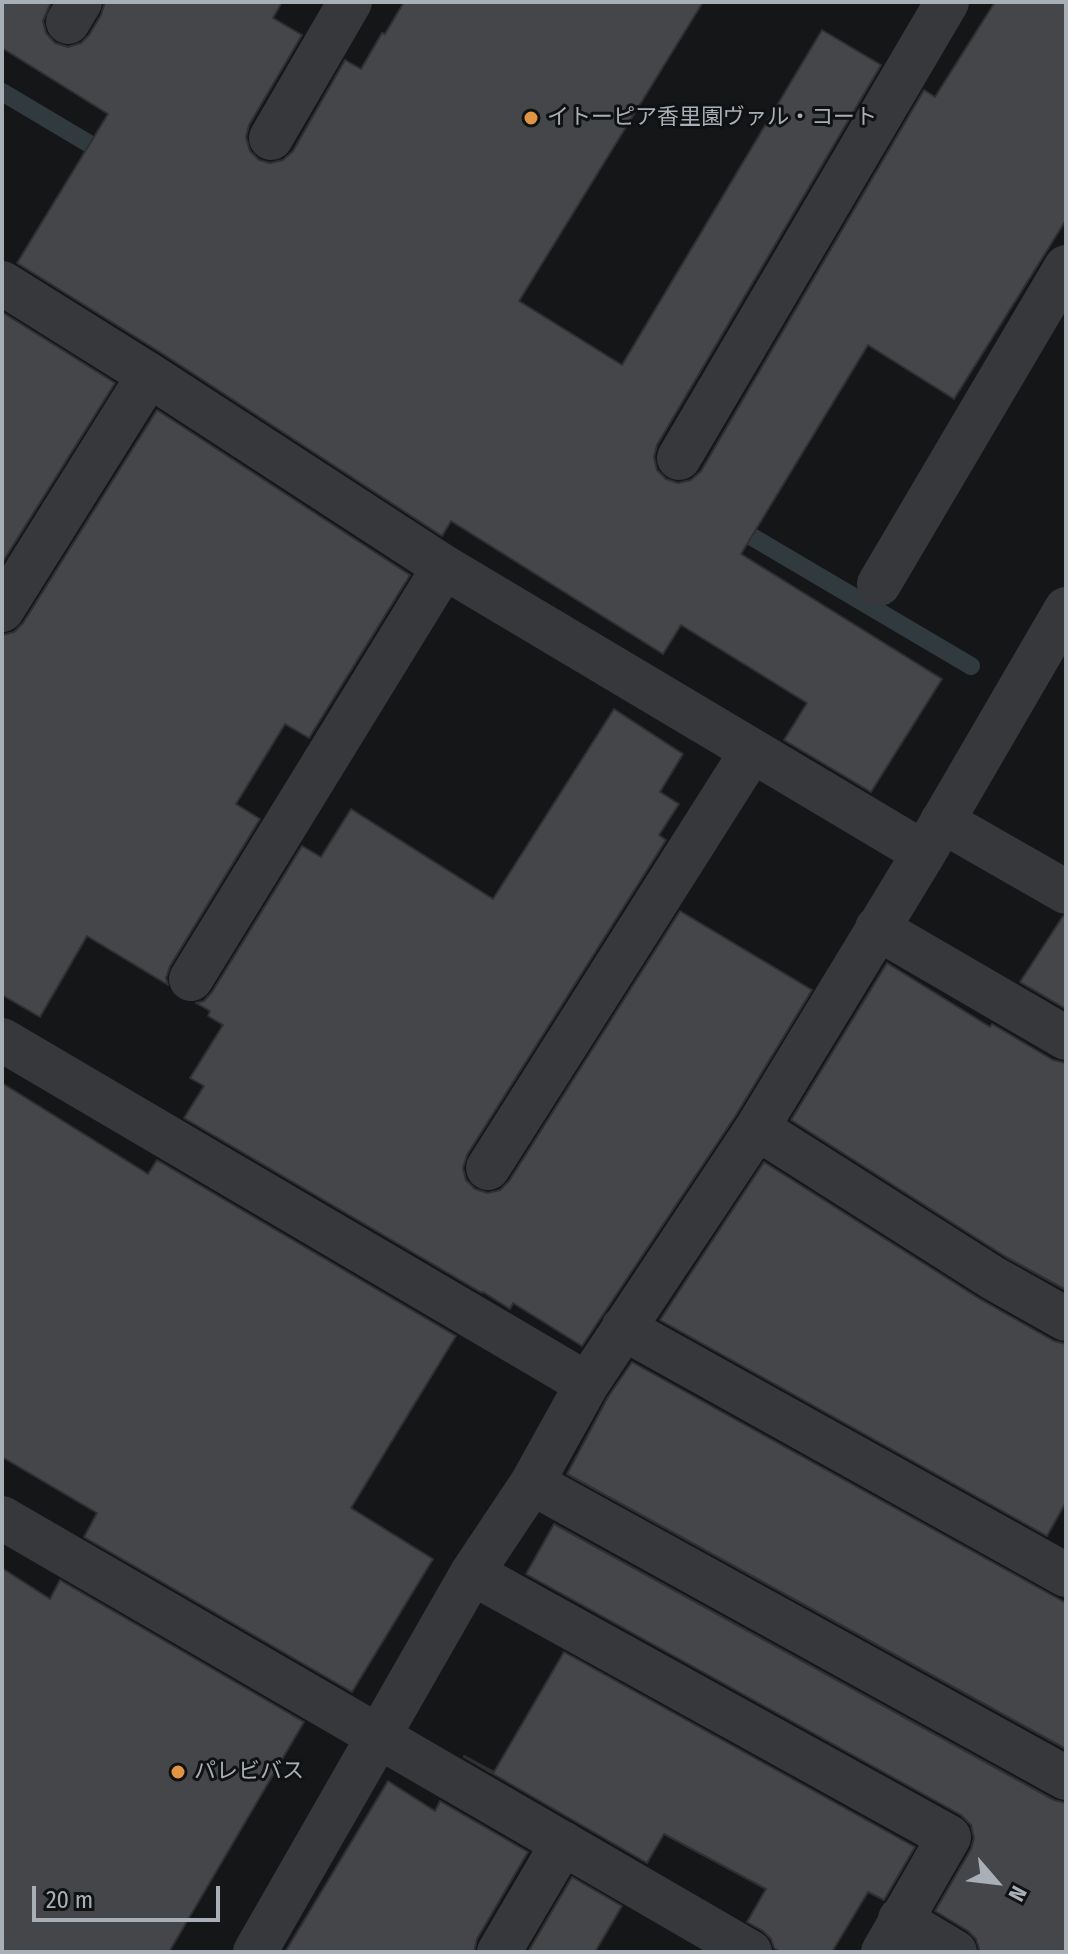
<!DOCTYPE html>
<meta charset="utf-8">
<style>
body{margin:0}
#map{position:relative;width:1068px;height:1954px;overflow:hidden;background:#151617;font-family:"Fira Sans Condensed",sans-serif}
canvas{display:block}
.frame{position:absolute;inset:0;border:4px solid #a9afb6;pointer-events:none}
.north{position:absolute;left:956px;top:1842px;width:80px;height:80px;-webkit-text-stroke:6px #101112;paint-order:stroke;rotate:118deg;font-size:22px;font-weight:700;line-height:32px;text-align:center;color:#a9afb6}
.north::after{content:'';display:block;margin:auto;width:28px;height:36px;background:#a9afb6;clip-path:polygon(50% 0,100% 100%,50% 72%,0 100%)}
.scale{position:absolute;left:32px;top:1886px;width:188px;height:36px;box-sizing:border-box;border:4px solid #a9afb6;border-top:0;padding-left:10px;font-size:24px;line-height:28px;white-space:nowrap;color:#a9afb6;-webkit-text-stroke:6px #101112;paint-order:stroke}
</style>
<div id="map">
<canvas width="1068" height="1954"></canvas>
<div class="frame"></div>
<div class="north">N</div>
<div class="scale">20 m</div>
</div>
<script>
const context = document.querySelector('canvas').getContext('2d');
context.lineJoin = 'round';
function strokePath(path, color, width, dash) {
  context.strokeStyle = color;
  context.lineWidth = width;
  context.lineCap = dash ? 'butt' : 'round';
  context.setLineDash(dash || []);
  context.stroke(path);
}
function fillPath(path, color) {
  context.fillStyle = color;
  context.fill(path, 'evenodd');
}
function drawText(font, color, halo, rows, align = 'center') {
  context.font = font + ' "Fira Sans Condensed","Noto Sans JP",sans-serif';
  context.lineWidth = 6;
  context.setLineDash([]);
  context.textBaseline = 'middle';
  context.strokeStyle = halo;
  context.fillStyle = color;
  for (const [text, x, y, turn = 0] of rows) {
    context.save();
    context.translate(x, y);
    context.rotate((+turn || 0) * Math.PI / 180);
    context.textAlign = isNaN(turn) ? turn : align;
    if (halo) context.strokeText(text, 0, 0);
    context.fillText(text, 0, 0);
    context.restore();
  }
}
const stream = new Path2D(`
 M2,92L108,155
 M732,525L971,666`);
const building = new Path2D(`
 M2,2H51L43,21L46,33L55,43L68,47L81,43L89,35L101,15L105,2H282L273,18L302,35L249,125L246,137L250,151L259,160L270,163L283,160L293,151L345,60L361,69L382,33L385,34L404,2H703L519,301L622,365L822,30L881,65L657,445L654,457L657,470L666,479L678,483L691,480L701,471L924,90L935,97L995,2H1066V220L954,399L868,345L741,554L942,679L871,792L784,740L807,703L681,625L663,654L451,521L442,536L163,354L17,263L108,114L2,48Z
 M2,312L115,383L2,563Z
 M157,410L410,575L309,738L285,724L236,804L260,819L170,966L166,978L168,985L87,936L40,1017L2,995V635L14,632L23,623Z
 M614,709L683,754L660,792L679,804L659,835L666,840L467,1155L463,1168L466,1180L475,1189L488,1193L500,1190L509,1181L680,911L812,990L736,1115L582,1346L513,1303L510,1309L483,1292L482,1293L184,1118L204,1086L190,1078L223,1025L208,1016L210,1011L196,1003L204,1001L212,992L302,846L321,857L351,809L493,899Z
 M1063,916L1066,917V1009L1020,982Z
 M887,963L990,1027L992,1024L1053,1060L1066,1063V1290L1006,1257L791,1120Z
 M2,1083L148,1174L157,1160L456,1336L351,1508L433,1559L352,1692L84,1537L97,1513L2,1457Z
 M764,1162L980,1299L1054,1341L1066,1344V1502L1047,1536L660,1320Z
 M632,1362L1066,1603V1749L567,1474L608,1397Z
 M554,1524L1054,1800L1066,1803V1952H980L976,1939L968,1931L935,1911L971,1849L974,1838L971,1825L961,1815L526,1574Z
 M2,1568L50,1599L60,1580L304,1722L169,1952H2Z
 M564,1652L915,1847L884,1900L868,1892L832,1952H781L774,1948L771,1939L763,1931L747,1922L766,1889L664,1834L647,1863L464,1757V1756L494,1772Z
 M388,1781L435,1811L440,1801L528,1852L477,1939L474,1952H285Z
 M572,1877L622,1906L595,1952H528Z`);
const minor = new Path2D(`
 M68,22L80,2
 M271,138L350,2
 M2,283L149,375L444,567L924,853
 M679,458L947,2
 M879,584L1066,267
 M2,610L149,375
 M942,821L1066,892
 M877,928L1066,1038
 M191,979L444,567
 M2,1040L587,1384
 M757,1128L993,1278L1066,1319
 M488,1168L752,751
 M623,1328L1066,1575
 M532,1483L1066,1778
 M2,1518L750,1952
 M472,1573L949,1837L883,1952
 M900,1919L955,1952
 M255,1952L472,1573L532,1483L587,1384L757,1128L924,853L1066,609
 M499,1952L563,1843`);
const markers = [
 [531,118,8,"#e19444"],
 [178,1772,8,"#e19444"]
];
const poiNames = [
 ["イトーピア香里園ヴァル・コート",547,118],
 ["パレビバス",194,1772]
];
strokePath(stream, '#303a3f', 18);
fillPath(building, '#45464a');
strokePath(building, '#303033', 2);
strokePath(minor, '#37383c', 44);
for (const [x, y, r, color] of markers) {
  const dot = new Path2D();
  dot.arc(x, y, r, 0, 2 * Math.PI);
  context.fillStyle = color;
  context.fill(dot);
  strokePath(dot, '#101112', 3);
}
drawText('22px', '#a9afb6', '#101112', poiNames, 'left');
</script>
